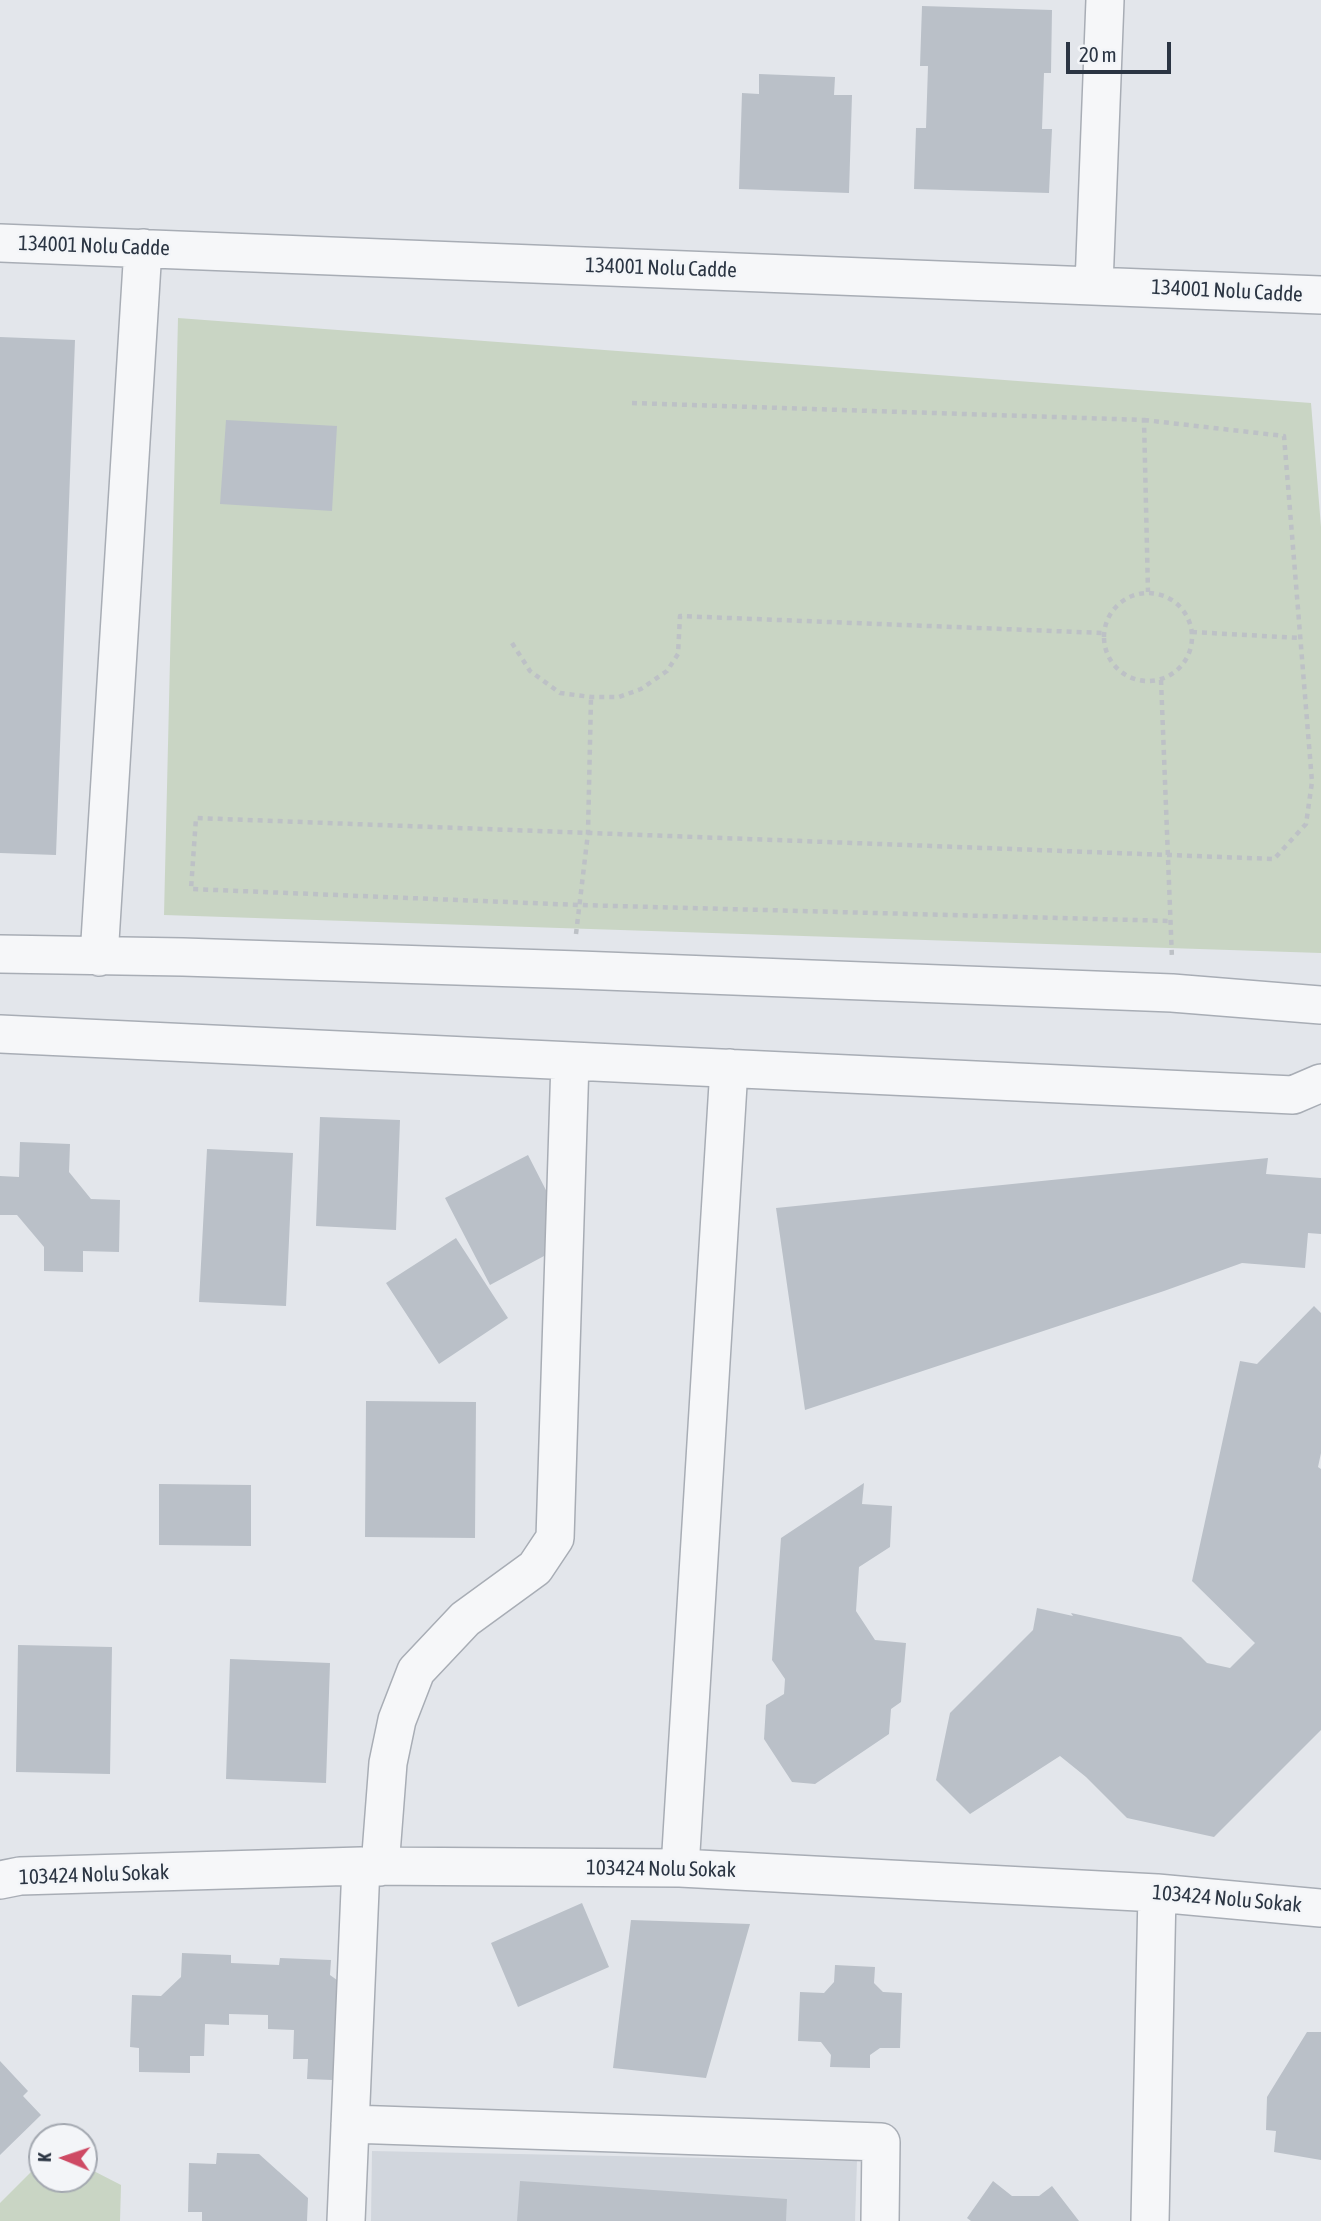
<!DOCTYPE html>
<style>
body{margin:0}
#map{position:relative;width:1321px;height:2221px;overflow:hidden;background:#e3e6eb;font-family:"Asap Condensed",sans-serif}
canvas{display:block}
.north{position:absolute;left:28px;top:2123px;width:70px;height:70px;box-sizing:border-box;background:#f3f5f8;border:2px solid #a3a8b0;border-radius:50%;rotate:272deg;font-size:19px;font-weight:700;line-height:28px;text-align:center;color:#2b3543}
.north::after{content:'';display:block;margin:auto;width:24px;height:32px;background:#ce4a64;clip-path:polygon(50% 0,100% 100%,50% 72%,0 100%)}
.scale{position:absolute;left:1066px;top:42px;width:105px;height:32px;box-sizing:border-box;border:4px solid #2b3543;border-top:0;padding-left:9px;font-size:21px;line-height:24px;white-space:nowrap;color:#2b3543;-webkit-text-stroke:5px #f3f5f8;paint-order:stroke}
</style>
<div id="map">
<canvas width="1321" height="2221"></canvas>
<div class="north">K</div>
<div class="scale">20 m</div>
</div>
<script>
const context = document.querySelector('canvas').getContext('2d');
context.lineJoin = 'round';
function fillPath(path, color) {
  context.fillStyle = color;
  context.fill(path, 'evenodd');
}
function strokePath(path, color, width, dash) {
  context.strokeStyle = color;
  context.lineWidth = width;
  context.lineCap = dash ? 'butt' : 'round';
  context.setLineDash(dash || []);
  context.stroke(path);
}
function drawText(font, color, halo, rows, align = 'center') {
  context.font = font + ' "Asap Condensed",sans-serif';
  context.lineWidth = 5;
  context.setLineDash([]);
  context.textBaseline = 'middle';
  context.strokeStyle = halo;
  context.fillStyle = color;
  for (const [text, x, y, turn = 0] of rows) {
    context.save();
    context.translate(x, y);
    context.rotate((+turn || 0) * Math.PI / 180);
    context.textAlign = isNaN(turn) ? turn : align;
    if (halo) context.strokeText(text, 0, 0);
    context.fillText(text, 0, 0);
    context.restore();
  }
}
const built = new Path2D(`
 M372,2151L857,2161L855,2221H371Z`);
const green = new Path2D(`
 M178,318L1311,403L1321,527V953L164,915Z
 M42,2161V2179H84V2166L121,2185L120,2221H0V2203Z`);
const building = new Path2D(`
 M922,6L1052,10L1051,73H1044L1042,129H1052L1049,193L914,189L916,128H926L928,66H920Z
 M759,74L835,77L834,95H852L849,193L739,189L742,93L759,94Z
 M0,337L75,340L56,855L0,853Z
 M226,420L337,426L332,511L220,504Z
 M320,1117L400,1120L396,1230L316,1226Z
 M20,1142L70,1144L69,1172L91,1199L120,1200L119,1252L83,1251V1272L44,1271V1247L17,1215H0V1176L19,1177Z
 M207,1149L293,1153L286,1306L199,1302Z
 M528,1155L572,1241L490,1285L445,1198Z
 M1268,1158L1266,1174L1321,1178V1234L1308,1233L1305,1268L1242,1263L1164,1291L805,1410L776,1208Z
 M456,1238L508,1318L439,1364L386,1283Z
 M1314,1306L1321,1313V1453L1318,1467L1321,1469V1730L1214,1837L1127,1818L1086,1777L1060,1756L970,1814L936,1780L950,1713L1033,1630L1037,1608L1073,1616L1071,1613L1181,1637L1207,1663L1230,1668L1255,1643L1192,1581L1240,1361L1257,1364Z
 M366,1401L476,1402L475,1538L365,1537Z
 M864,1483L862,1504L892,1506L890,1547L859,1567L856,1611L875,1640L906,1643L901,1702L891,1709L889,1734L815,1784L792,1782L764,1739L766,1705L784,1694L785,1679L772,1660L781,1538Z
 M159,1484L251,1485V1546L159,1545Z
 M18,1645L112,1647L110,1774L16,1772Z
 M230,1659L330,1663L326,1783L226,1779Z
 M582,1903L609,1967L518,2007L491,1943Z
 M631,1920L750,1924L706,2078L613,2068Z
 M182,1953L231,1955V1963L279,1965L280,1958L331,1960L330,1975L355,1993L358,2081L307,2079L308,2059H293L294,2030L268,2029V2015L229,2014V2025L205,2024L204,2056H190V2073L139,2072V2048L130,2047L132,1995L161,1996L181,1977Z
 M835,1965L875,1967L874,1983L883,1992L902,1993L900,2048H880L870,2055V2068L830,2067L831,2055L821,2042L798,2041L800,1992L824,1993L834,1982Z
 M1307,2032H1321V2160L1274,2152L1276,2131L1266,2130L1267,2097Z
 M0,2061L28,2091L23,2096L41,2115L0,2155Z
 M217,2153L259,2154L308,2198L307,2221H202V2212H188L189,2163L216,2164Z
 M520,2181L787,2199L786,2221H517Z
 M993,2181L1012,2196H1039L1052,2186L1079,2221H971L967,2218Z`);
const path = new Path2D(`
 M632,403L1144,420L1148,592
 M1144,420L1284,436L1312,782L1306,824L1274,859L196,818L191,889L579,905L1171,921
 M1104 637a44 44 0 1 1 88 0a44 44 0 1 1-88 0Z
 M1192,632L1300,638
 M512,643L530,671L560,693L591,697H619L641,689L667,671L678,654L680,616L1103,633
 M1161,680L1172,959
 M576,934L588,833L591,697`);
const street = new Path2D(`
 M0,243L1321,295
 M1094,285L1105,0
 M0,954L183,957L579,970L1172,993L1321,1005
 M99,957L143,248
 M0,1034L1293,1095L1321,1083
 M380,1867L388,1763L397,1720L416,1671L465,1619L535,1568L555,1538L570,1061
 M680,1868L729,1068
 M0,1880L20,1876L361,1866L680,1868L1157,1893L1321,1908
 M350,2124L881,2142L880,2221
 M346,2221L361,1866
 M1150,2221L1157,1893`);
const streetNames = [
 ["134001 Nolu Cadde",94,246,2],
 ["134001 Nolu Cadde",661,268,2],
 ["134001 Nolu Cadde",1227,291,3],
 ["103424 Nolu Sokak",661,1869,1],
 ["103424 Nolu Sokak",94,1875,-2],
 ["103424 Nolu Sokak",1227,1899,5]
];
fillPath(built, '#d1d6dd');
fillPath(green, '#c9d5c4');
fillPath(building, '#bac0c8');
strokePath(street, '#a8adb5', 40);
strokePath(path, '#bdc1c6', 4.5, [5, 5]);
strokePath(street, '#f6f7f9', 37);
drawText('21px', '#2b3543', '#f3f5f8', streetNames);
</script>
